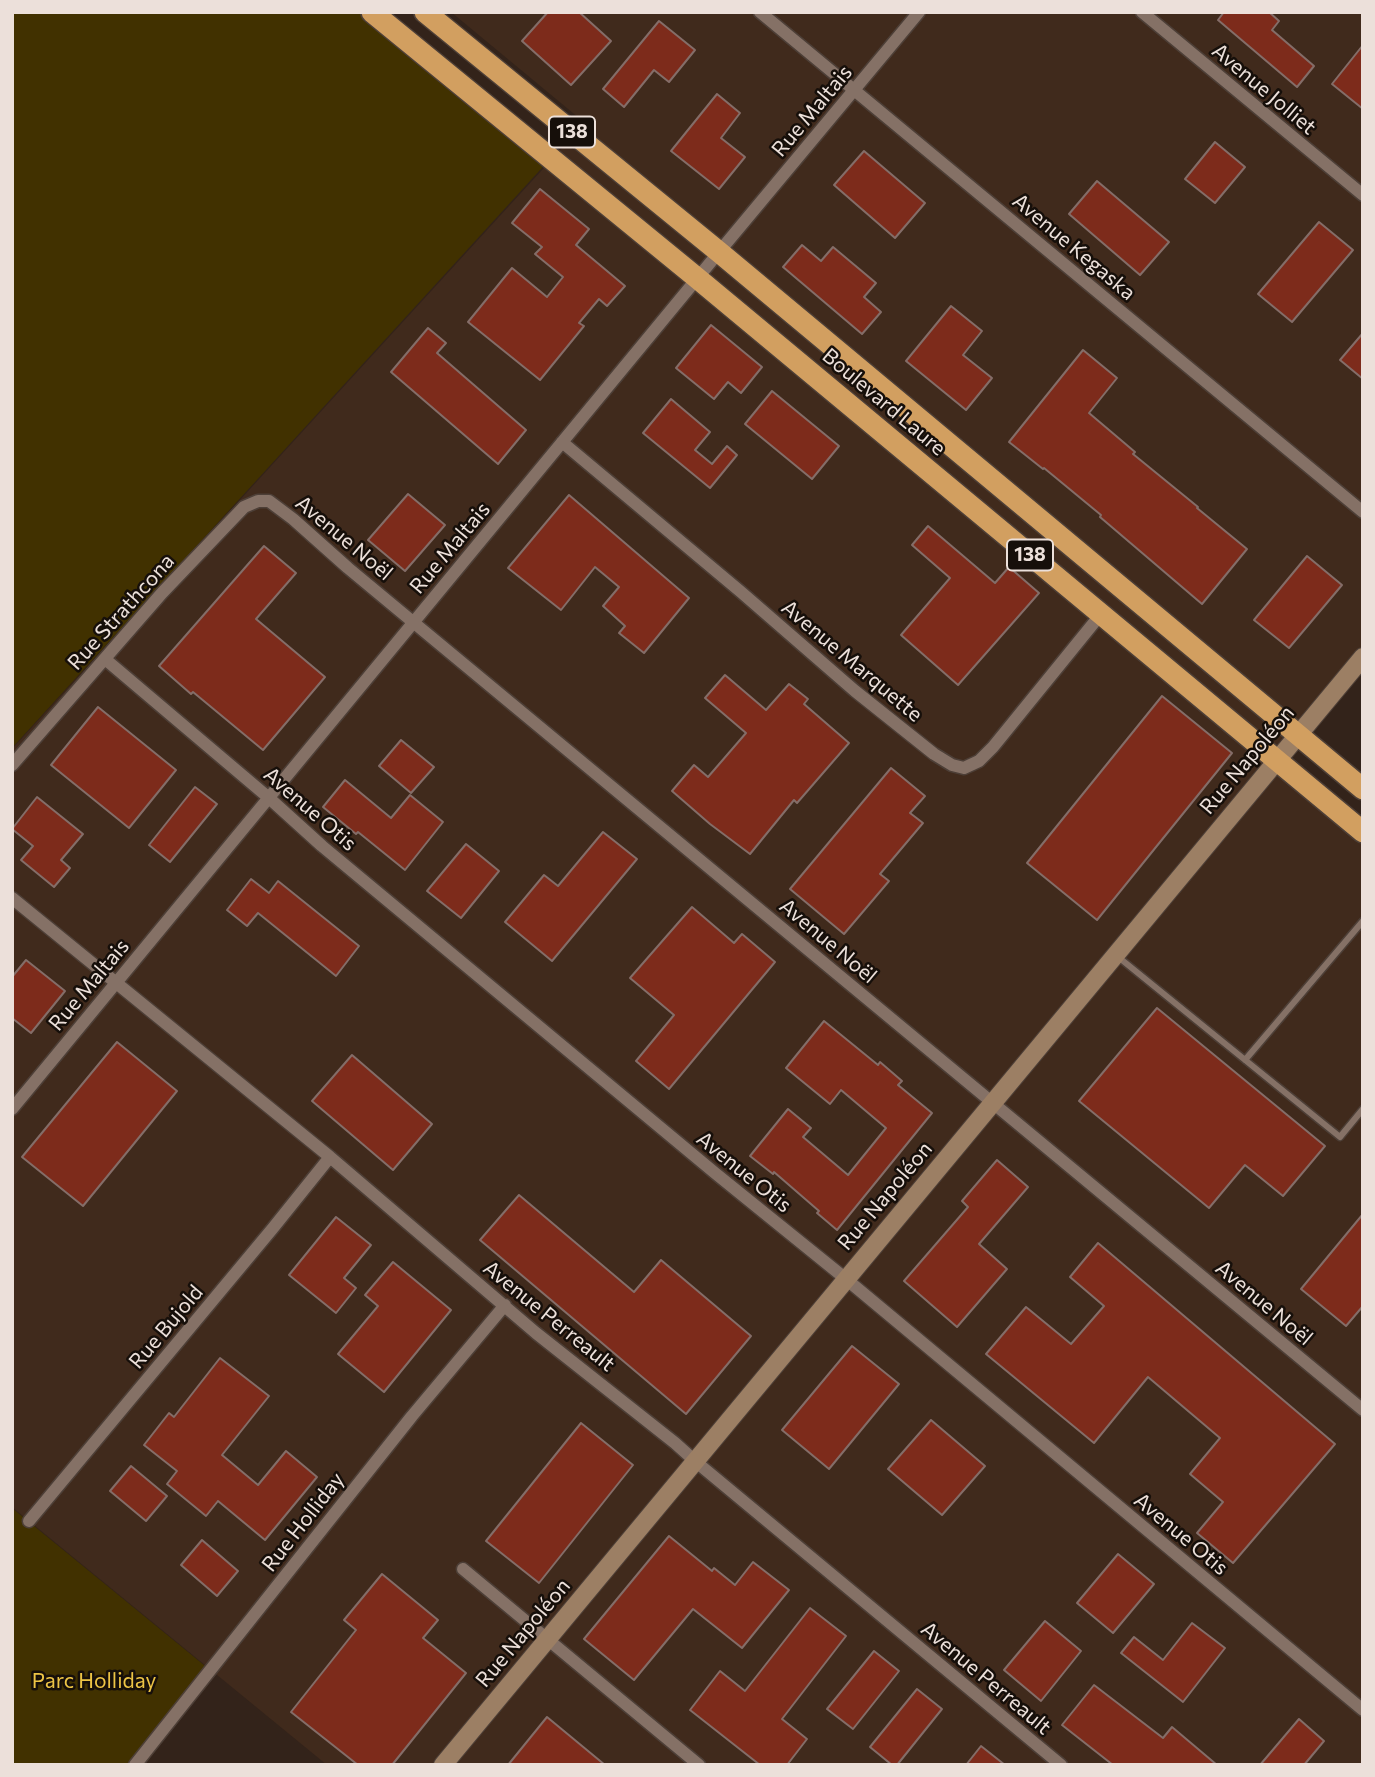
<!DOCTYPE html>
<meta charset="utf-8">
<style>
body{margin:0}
#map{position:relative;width:1375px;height:1777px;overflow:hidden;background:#33231a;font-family:Commissioner,sans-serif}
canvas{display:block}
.frame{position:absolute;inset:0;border:14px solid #ece0da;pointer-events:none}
</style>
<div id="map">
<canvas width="1375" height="1777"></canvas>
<div class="frame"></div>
</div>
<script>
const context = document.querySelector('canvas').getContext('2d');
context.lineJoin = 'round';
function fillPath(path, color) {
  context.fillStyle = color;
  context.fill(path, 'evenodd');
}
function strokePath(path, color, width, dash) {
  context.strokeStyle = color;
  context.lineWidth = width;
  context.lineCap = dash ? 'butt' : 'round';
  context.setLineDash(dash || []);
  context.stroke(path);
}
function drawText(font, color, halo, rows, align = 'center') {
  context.font = font + ' Commissioner,sans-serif';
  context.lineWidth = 5;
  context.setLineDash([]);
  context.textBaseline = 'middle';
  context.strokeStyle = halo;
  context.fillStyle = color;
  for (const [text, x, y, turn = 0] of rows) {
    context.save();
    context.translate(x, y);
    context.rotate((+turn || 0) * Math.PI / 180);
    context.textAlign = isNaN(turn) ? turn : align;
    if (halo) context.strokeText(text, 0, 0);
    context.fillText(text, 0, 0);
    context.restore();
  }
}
const built = new Path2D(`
 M451,12H1359L1363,15V660L1277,761L1363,833V1765H327L12,1507V749L585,123Z`);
const green = new Path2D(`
 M12,12H370L551,158L12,748Z
 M12,1508L210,1670L135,1765H12Z`);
const building = new Path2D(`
 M548,12H579L611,41L571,85L522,41Z
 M1224,12H1269L1279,21L1272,30L1314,66L1297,87L1218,20Z
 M659,21L695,50L669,82L654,70L624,107L603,89Z
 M1363,45V109L1332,84Z
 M717,94L740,113L721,138L745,157L719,189L671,151Z
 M1215,142L1245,167L1215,203L1185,179Z
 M864,151L925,203L895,238L834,185Z
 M1097,181L1169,242L1140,275L1069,214Z
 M540,189L589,229L576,245L625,286L607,306L599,299L579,323L584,326L540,380L468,322L512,268L547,297L563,277L535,254L542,247L512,223Z
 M1319,222L1353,250L1292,322L1258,294Z
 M802,245L821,261L833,247L876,283L864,297L881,312L862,334L783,267Z
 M951,306L982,331L963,355L992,378L966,410L906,361Z
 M711,325L762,367L741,393L728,382L714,399L676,368Z
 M428,328L446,343L437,353L526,430L498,464L391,372Z
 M1363,333V379L1340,360Z
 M1083,350L1117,378L1089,413L1135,452L1133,454L1198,507L1197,508L1247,549L1202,604L1100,517L1101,515L1044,468L1043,469L1009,442Z
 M772,391L839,446L812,479L745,424Z
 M671,399L710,432L695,450L712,464L727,446L737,455L710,488L643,433Z
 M408,494L445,525L405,571L368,540Z
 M569,495L689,598L644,653L619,633L625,626L603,606L619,587L595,567L561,610L508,568Z
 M928,526L995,583L1009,567L1039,593L958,685L901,635L950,578L912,545Z
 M264,546L296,573L256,619L325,677L263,750L193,692L191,694L159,666Z
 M1307,556L1342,585L1289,648L1254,620Z
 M725,675L766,710L789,684L808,699L804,704L849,743L797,803L794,800L750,854L710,824L672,791L694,765L708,777L746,733L705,698Z
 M1162,696L1232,753L1097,920L1027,863Z
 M98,707L176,770L129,828L51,765Z
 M401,740L434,767L411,793L379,766Z
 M891,768L925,796L910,813L923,823L880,874L889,881L844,934L790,889Z
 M345,780L391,818L410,795L443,822L405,870L358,832L356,834L323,807Z
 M195,787L217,804L170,862L149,845Z
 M37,797L83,834L61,860L70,868L54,887L21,860L33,846L12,829Z
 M603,832L637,859L552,961L505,922L544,875L558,886Z
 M466,844L499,871L461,918L427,891Z
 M251,879L269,893L278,881L359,946L336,976L258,913L247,926L227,910Z
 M692,907L734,943L742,934L775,962L669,1089L636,1061L674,1015L630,978Z
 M26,960L65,991L31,1033L12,1018V977Z
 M1157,1008L1325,1146L1283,1196L1245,1165L1209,1208L1079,1101Z
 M824,1021L878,1065L880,1062L902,1081L898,1085L932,1113L837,1230L817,1213L819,1211L774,1172L773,1174L750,1156L788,1109L811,1128L803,1137L848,1175L886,1128L841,1090L830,1104L786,1068Z
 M117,1042L177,1091L83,1206L22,1157Z
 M352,1055L432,1124L393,1170L312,1101Z
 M997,1160L1028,1187L979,1244L1007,1269L957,1327L904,1281L968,1207L962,1201Z
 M519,1195L634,1292L661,1260L751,1336L686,1414L480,1240Z
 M1363,1214V1306L1346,1326L1301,1289Z
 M336,1217L371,1245L344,1278L356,1288L336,1313L289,1275Z
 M1098,1243L1335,1444L1233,1563L1197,1533L1223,1502L1190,1474L1220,1438L1148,1377L1094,1443L986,1354L1026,1307L1071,1344L1104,1306L1070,1277Z
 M393,1262L451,1310L384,1392L338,1354L378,1306L365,1295Z
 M852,1346L899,1384L829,1469L782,1430Z
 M220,1358L269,1396L222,1455L258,1485L286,1451L317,1477L265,1540L218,1501L206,1516L167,1484L177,1471L144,1445L169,1413L174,1417Z
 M931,1420L985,1466L942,1515L888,1469Z
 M581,1423L633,1465L539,1583L486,1541Z
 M131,1466L167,1496L146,1521L110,1491Z
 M669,1536L712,1571L714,1568L735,1585L753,1562L789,1590L742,1648L693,1609L634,1680L584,1639Z
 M202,1540L238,1571L217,1596L181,1565Z
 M1118,1554L1154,1584L1113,1633L1077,1603Z
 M382,1574L438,1620L423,1638L466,1673L392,1765H358L291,1712L356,1630L344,1620Z
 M810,1608L846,1636L782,1719L807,1739L787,1765H760L690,1710L720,1671L745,1691Z
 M1045,1621L1081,1651L1041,1701L1004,1670Z
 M1192,1623L1225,1648L1183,1702L1121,1653L1134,1637L1163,1660Z
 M874,1651L899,1671L853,1729L827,1709Z
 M1094,1685L1163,1738L1172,1727L1217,1765H1113L1062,1725Z
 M917,1689L942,1709L897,1765H892L870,1747Z
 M547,1717L605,1765H508Z
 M1299,1719L1324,1741L1304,1765H1260Z
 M981,1746L1005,1765H966Z`);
const lane = new Path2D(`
 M1117,956L1340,1137L1363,1109
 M1245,1060L1363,921`);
const street = new Path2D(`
 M760,12L1363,512
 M1142,12L1363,195
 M562,442L741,592L855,691L934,754L952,765L964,768L979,761L993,747L1101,614
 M105,659L269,798L322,846L715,1173L846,1279L1363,1710
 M12,765L162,593L244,507L258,501H269L293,519L348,568L413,622L1363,1410
 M12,898L330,1157L536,1333L675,1443L695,1461L1061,1765
 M12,1109L719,252L919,12
 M29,1521L273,1228L330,1157
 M463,1569L699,1765
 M135,1765L412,1416L505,1305`);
const secondary = new Path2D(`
 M443,1765L1363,657`);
const highway = new Path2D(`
 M372,12L697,278L1363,832
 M425,12L719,252L1363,789`);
const shields = [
 [572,132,46],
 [1030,555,46]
];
const shieldNames = [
 ["138",572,132],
 ["138",1030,555]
];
const streetNames = [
 ["Avenue Jolliet",1264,89,40],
 ["Rue Maltais",812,111,-50],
 ["Avenue Kegaska",1074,247,40],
 ["Boulevard Laure",884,402,40],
 ["Avenue Noël",344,538,40],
 ["Rue Maltais",450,548,-50],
 ["Rue Strathcona",121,612,-48],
 ["Avenue Marquette",852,661,40],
 ["Rue Napoléon",1247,760,-50],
 ["Avenue Otis",310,809,41],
 ["Avenue Noël",828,941,40],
 ["Rue Maltais",89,985,-50],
 ["Avenue Otis",744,1172,39],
 ["Rue Napoléon",885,1196,-50],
 ["Avenue Noël",1264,1303,40],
 ["Avenue Perreault",549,1316,39],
 ["Rue Bujold",166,1327,-50],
 ["Rue Holliday",303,1522,-52],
 ["Avenue Otis",1181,1534,40],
 ["Rue Napoléon",523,1633,-50],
 ["Avenue Perreault",986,1678,40]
];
const parkNames = [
 ["Parc Holliday",94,1681]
];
fillPath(built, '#402a1c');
fillPath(green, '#413100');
fillPath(building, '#7d2b1b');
strokePath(building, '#846d68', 2);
strokePath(lane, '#4d3f37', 9);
strokePath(street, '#4d3f37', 15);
strokePath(secondary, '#4d3f37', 20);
strokePath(highway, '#4d3f37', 24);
strokePath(lane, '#857166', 6);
strokePath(street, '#857166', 12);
strokePath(secondary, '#9c7f64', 18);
strokePath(highway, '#d29f60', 21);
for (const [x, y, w] of shields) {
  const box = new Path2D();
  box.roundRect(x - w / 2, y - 15.5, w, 31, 5);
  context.fillStyle = '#160f0a';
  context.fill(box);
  strokePath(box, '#ece0da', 2);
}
drawText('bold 19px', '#ece0da', null, shieldNames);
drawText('21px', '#ece0da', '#160f0a', streetNames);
drawText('21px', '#edc445', '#160f0a', parkNames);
</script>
